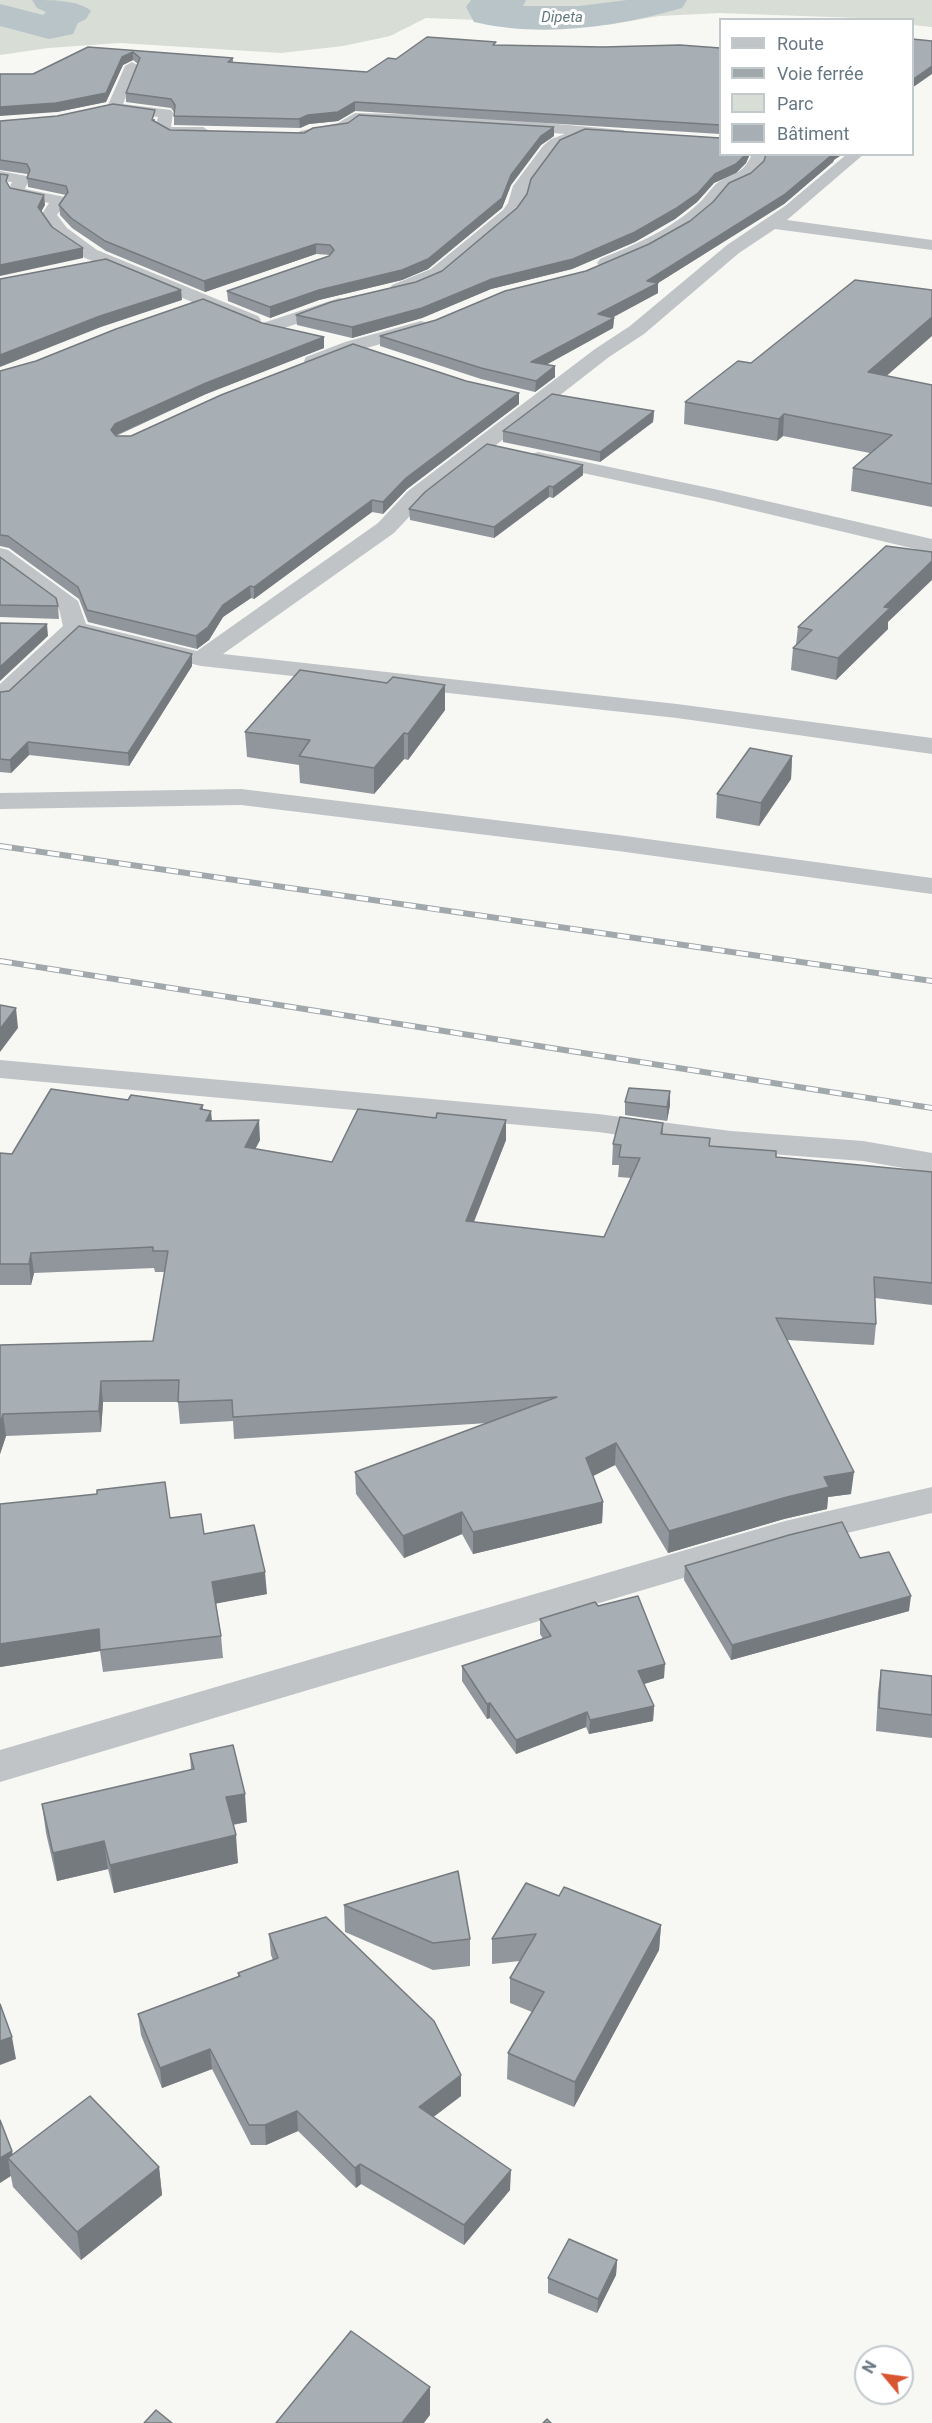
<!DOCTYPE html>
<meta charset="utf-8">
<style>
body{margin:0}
#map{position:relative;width:932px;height:2423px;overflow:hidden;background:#f7f7f4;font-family:Roboto,sans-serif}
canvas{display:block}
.legend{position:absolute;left:719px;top:18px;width:195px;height:138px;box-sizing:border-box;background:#fff;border:2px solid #c2c9cd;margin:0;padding:8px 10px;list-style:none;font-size:18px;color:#677783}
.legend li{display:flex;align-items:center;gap:12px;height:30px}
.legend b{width:30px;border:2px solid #c2c9cd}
.north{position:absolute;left:854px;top:2345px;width:60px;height:60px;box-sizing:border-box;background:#fff;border:2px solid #c2c9cd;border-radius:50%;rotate:299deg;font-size:16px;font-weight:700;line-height:24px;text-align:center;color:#677783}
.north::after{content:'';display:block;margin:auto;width:21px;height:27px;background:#d95532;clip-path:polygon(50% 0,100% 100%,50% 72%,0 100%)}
</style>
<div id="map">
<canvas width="932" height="2423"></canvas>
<ul class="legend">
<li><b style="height:8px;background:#c0c4c7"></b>Route</li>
<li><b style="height:8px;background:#a1a8ac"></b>Voie ferrée</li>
<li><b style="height:16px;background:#d8ddd5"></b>Parc</li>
<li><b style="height:16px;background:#a7afb4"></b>Bâtiment</li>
</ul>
<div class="north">N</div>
</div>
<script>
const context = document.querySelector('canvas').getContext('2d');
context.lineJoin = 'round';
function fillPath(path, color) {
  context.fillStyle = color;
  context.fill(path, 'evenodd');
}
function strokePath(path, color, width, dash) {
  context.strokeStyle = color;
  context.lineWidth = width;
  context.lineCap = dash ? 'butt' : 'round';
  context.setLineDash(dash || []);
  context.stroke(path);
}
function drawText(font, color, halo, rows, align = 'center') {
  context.font = font + ' Roboto,sans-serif';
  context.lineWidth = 6;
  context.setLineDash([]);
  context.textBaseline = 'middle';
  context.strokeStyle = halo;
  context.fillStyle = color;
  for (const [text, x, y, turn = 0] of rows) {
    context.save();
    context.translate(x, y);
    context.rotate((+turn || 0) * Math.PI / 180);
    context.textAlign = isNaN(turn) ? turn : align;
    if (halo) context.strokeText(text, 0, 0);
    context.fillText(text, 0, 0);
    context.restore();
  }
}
const green = new Path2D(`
 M0,0H932V27L913,25L912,20L720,13L659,16L608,25L426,18L390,36L343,46L281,53L120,43L48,48L0,55Z`);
const river = new Path2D(`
 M32,0C52,0 79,0 91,11L86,19L78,23L73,34L49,39L0,26V4L43,15L46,12L37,8Z
 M471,0H526L523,6H579L627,0H687L682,8C616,27 541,38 474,22L466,7Z`);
const minor = new Path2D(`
 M132,62L139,66L123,104L171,110L173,113L171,127H203L211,132L208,135L160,134L155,128L158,117L109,110L107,107L125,66Z
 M355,113L469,116L623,130L631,135L623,140L584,136L558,147L529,187L525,203L510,221L443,277L420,288L398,294L392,293L389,289L392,285L431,269L503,210L508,203L513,186L543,146L551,139L565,134L469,126L359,122L348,130L305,139L297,134L300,131L338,123Z
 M752,154H768C757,180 749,178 728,191C721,195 716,205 710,211C692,227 622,272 600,267L597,263L600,259C634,245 670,230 698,204C704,199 708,192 714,186C728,172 742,178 752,154Z
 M847,154H864L787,220L932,240V250L775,229L739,253L644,334L609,357L424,501L394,533L223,654L677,704L932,738V754L677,718L201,666L80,636L9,702L0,704V684L63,626L59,609L0,565V548L8,550L78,601L86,624L197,651L378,523L408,491L595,349L630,326L727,245L785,206Z
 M0,171L27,176L29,179L25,189L65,197L67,200L57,215L67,228L97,250L258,316L261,320L258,324H246L85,258L55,236L41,215L49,203L13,196L9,189L12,182L0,181Z
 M339,298L345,299L348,303L345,307L270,333L263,331L261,327L263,323Z
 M421,321L428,323L430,327L428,331L359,350L313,367L306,365L304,361L306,357L345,342Z
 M538,452L714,489L932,539V553L714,501L531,462L528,458L531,454Z
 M241,789L618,835L932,878V894L618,851L241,805L0,809V793Z
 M0,1060L598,1114L731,1131L863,1141L932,1153V1173L863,1161L731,1151L598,1132L0,1078Z
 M932,1487V1513L787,1547L0,1782V1750L785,1521Z`);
const rail = new Path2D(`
 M0,846L932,981
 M0,961L932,1108`);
const wall = new Path2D(`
 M496,46L720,48V134L355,111L338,121L309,124L300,128L174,125V112L171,108L126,102V93L138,64L133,60L123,65L106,102L57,112L33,74L88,47L233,58V63L367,72L396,59Z
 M155,119V121L170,130L304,133L554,136L541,145L511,185L502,208L428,269L402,280L319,300L270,318L228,301L227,291L329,256L331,255L316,254L205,292L106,251L72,228L60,215L59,205L66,195L28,187L27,178L28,175L27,174L0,170V121Z
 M720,154H750L746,163L736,173L714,183L697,202L675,219L635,242L572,269L491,289L422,318L352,338L297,325L296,315L416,282Z
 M834,160L833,162L784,204L658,283V293L612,318H614L613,328L546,365L555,377L535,392L481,379L380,346V336L436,320L586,271L649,244L690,221L751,173L764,161Z
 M262,323L324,337V348L206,394L116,436H131L519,404L407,489L383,514L372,512L254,599L251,598L223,617L209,640L197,649L88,622L79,599L9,548L0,546V371Z
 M751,363L887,376L932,385V507L851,491L853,468L870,453L783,436L777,441L684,424L685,402Z
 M654,411L653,422L600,462L503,442V431Z
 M583,465V475L553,498L549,497L494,538L410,520L409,509Z
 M0,557L58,606L59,619L0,617Z
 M888,622V629L836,680L791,670L793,648L796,645L798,627Z
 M192,654V666L129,766L29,755L11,773L0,772V692Z
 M387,683L445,685V710L408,760L404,759L374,794L300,783L299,765L247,757L245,732Z
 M792,756L791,779L759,826L716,818L717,794Z
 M670,1091V1105L667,1121L625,1115V1102Z
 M128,1100L203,1105V1110L212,1121L260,1140L255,1149L332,1162L506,1140L474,1222L604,1237L631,1178L618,1177L619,1165H612L613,1144L663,1123V1134L709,1146L776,1157L932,1172V1305L875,1298L876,1324L874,1345L787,1340L851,1494L828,1497L827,1509L784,1519L668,1553L615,1465L593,1476L603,1502L602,1523L473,1554L462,1534L404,1558L356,1494L355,1472L488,1423L234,1439L233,1421L180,1424L178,1402H103L101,1432L6,1436L0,1454V1345L153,1341L165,1272H155L154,1268L34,1273L31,1285H0V1153L12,1154Z
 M0,1504L170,1518L204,1534L267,1594L216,1603L221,1636L223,1658L103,1672L100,1651L0,1667Z
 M860,1558L909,1611L731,1660L684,1580L685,1566Z
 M598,1606L664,1678L644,1684L654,1706L653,1721L589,1734L586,1727L516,1754L490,1718L487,1719L462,1681V1666L543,1639L540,1634V1619Z
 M881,1670L932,1676V1738L876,1731L878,1692Z
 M190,1754L247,1822L233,1825L238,1863L114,1893L108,1869L57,1881L46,1833L42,1804L191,1770Z
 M559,1896L661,1925L659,1950L574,2107L507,2079L508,2053L532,2012L510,2003V1978L520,1961L492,1964V1939Z
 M344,1905L470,1939V1966L433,1970L345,1932Z
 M269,1934L461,2075V2096L433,2117L510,2190L464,2245L361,2184L356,2188L298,2131L266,2145H251L212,2069L162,2088L141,2035L138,2014L238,1977V1973L273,1960L271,1955Z
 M0,2120L13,2155L159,2167L162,2195L81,2260L13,2187Z
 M617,2260L616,2275L597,2313L548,2293V2278Z`);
const shadedWall = new Path2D(`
 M133,52V60L123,65L106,102L57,112L0,116V107Z
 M932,66V74L912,88V80Z
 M355,102V111L338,121L309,124L300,128L299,119L308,115Z
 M554,127V136L541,145L511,185L502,208L428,269L402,280L319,300L270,318V307L511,175L541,136Z
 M746,154H750L746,163L736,173L714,183L697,202L675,219L635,242L572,269L491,289L422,318L352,338V327L715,174Z
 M832,154H843L834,160L833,162L784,204L658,283V293L598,325V314Z
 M44,195L45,205L39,216L38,207Z
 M316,244V254L205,292L204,281Z
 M83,248V258L0,276V265Z
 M181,290L182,300L101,327L0,367V355L100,316Z
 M932,317V336L866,394L868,372Z
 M614,318L613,328L531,373V362Z
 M324,337V348L206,394L116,435L112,441L111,430L115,424L206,383Z
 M555,366V377L535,392L536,381Z
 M519,393V404L407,489L383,514V502L406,478Z
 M654,411L653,422L600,462V452Z
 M784,414L783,436L777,441L779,419Z
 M583,465V475L553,498V487Z
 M549,486V497L494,538V527Z
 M372,500V512L254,599V587Z
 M932,561V580L888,622V629L836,680L838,658L884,607Z
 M250,586L251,598L223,617L209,640L197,649L196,636L223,605Z
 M47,624L48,636L0,681V667Z
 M192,654V666L129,766L128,753Z
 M445,685V710L408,760V734Z
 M404,733V759L374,794V768Z
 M28,742L29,755L11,773L10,760Z
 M792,756L791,779L759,826L761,803Z
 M16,1008L18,1028L0,1052V1029Z
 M670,1091V1105L667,1121V1107Z
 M211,1111L213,1131L206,1121Z
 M259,1120L260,1140L246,1167L245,1147Z
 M506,1120V1140L466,1241V1221Z
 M31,1253L34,1273L31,1285L29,1264Z
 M101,1381L103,1402L101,1432L99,1411Z
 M3,1414L6,1436L0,1454V1424Z
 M616,1443L615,1465L585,1480L586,1458Z
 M854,1472L851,1494L828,1497L827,1509L784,1519L668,1553L669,1531L824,1477Z
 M603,1502L602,1523L473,1554V1532Z
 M462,1512V1534L404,1558L403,1536Z
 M265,1572L267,1594L214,1604L212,1582Z
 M911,1596L909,1611L731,1660L732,1645Z
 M99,1629L100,1651L0,1667V1644Z
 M665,1664L664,1678L637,1686L638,1671Z
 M490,1703V1718L487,1719V1704Z
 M654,1706L653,1721L589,1734L590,1720Z
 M587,1712L586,1727L516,1754V1740Z
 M245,1794L247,1822L229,1825L226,1797Z
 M236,1835L238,1863L114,1893L110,1865Z
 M104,1841L108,1869L57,1881L53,1853Z
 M661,1925L659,1950L574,2107L575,2082Z
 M12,2037L16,2059L0,2065V2041Z
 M210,2049L212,2069L162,2088L160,2068Z
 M461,2075V2096L419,2128V2107Z
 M297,2111L298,2131L266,2145L265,2125Z
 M12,2151L15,2166L8,2158L11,2176L0,2183V2158Z
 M360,2164L361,2184L356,2188L355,2168Z
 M159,2167L162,2195L81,2260L77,2232Z
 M511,2170L510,2190L464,2245V2225Z
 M617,2260L616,2275L597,2313L598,2299Z
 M430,2387V2415L424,2423H402Z`);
const building = new Path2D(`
 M427,37L496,42L493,45L603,47L680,45L720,48V125L355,102L338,112L308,115L299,119L174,116L175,105L171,99L126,93L140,58L133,52L122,57L106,93L56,103L0,107V74H33L88,47L233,58L228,62L367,72L388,58L396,59Z
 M912,39L932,41V66L912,80Z
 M113,104L155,110L152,120L170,130L304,133L313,128L348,123L359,115L554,127L541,136L511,175L502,198L428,259L402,270L319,290L270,307L227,291L329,256L334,250L330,245L316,244L204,281L105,241L71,218L59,205L68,192L66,186L27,178L30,170L27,164L0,160V121L57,116Z
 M585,129L720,138V154H746L736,164L715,174L698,193L675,209L635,232L573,259L492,279L422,308L352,327L296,315L331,302L416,282L442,271L517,208L527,194L531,179L560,140Z
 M766,154H833L784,195L647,281L658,283L598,314L614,318L531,362L555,366L536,381L481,368L380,336L436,320L505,291L586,271L649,244L690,221L713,202L729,183L751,173L764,161Z
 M0,174L8,175L6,181L10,188L44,195L38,207L52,227L83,248L0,265Z
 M106,259L181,290L100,316L0,355V279Z
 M855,280L932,290V317L868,372L932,385V484L853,468L892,435L784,414L779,419L685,402L738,361L751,363Z
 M203,299L262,323L324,337L206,383L115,424L111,430L116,436H131L221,395L353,344L466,381L519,393L406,478L383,502L372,500L254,587L250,586L223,605L208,627L196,636L87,610L78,587L8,536L0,535V371L36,361L116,329Z
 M552,394L654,411L600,452L503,431Z
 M487,444L583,465L553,487L549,486L494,527L409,509L425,492Z
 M886,546L932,552V561L884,607L890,608L838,658L793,648L812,630L798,627Z
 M0,557L56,598L58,606L0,605Z
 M0,623L47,624L0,667Z
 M79,626L192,654L128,753L28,742L10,760L0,759V692L9,691Z
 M300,670L387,683L393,677L445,685L408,734L404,733L374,768L299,756L310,740L245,732Z
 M750,748L792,756L761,803L717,794Z
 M0,1005L16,1008L0,1029Z
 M629,1088L670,1091L667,1107L625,1102Z
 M51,1089L128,1100L131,1095L203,1105L200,1109L211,1111L206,1121L259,1120L245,1147L332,1162L358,1109L436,1118L437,1113L506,1120L466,1221L604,1237L640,1158L619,1157L621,1145L613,1144L620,1117L663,1123L661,1134L710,1138L709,1146L776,1151V1157L932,1172V1283L874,1277L876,1324L776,1318L854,1472L824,1477L829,1487L787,1497L669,1531L616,1443L586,1458L603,1502L473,1532L462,1512L403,1536L355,1472L557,1397L233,1417L232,1400L178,1402L179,1380L101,1381L99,1411L3,1414L0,1424V1345L153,1341L168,1251H153V1247L31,1253L29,1264H0V1153L12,1154Z
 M165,1482L170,1518L201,1514L204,1534L254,1525L265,1572L212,1582L221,1636L100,1650L99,1629L0,1644V1504L97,1494V1490Z
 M842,1522L860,1558L889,1552L911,1596L732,1645L685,1566L789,1535Z
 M638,1596L665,1664L638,1671L654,1706L590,1720L587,1712L516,1740L490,1703L487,1704L462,1666L551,1636L540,1619L595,1602L598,1606Z
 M881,1670L932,1676V1715L879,1708Z
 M233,1745L245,1794L226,1797L236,1835L110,1865L104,1841L53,1853L42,1804L194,1769L190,1754Z
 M458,1871L470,1939L433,1943L344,1905Z
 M526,1883L559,1896L564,1887L661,1925L575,2082L508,2053L544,1992L510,1978L536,1934L492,1939Z
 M326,1917L434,2021L461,2075L419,2107L511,2170L464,2225L360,2164L355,2168L297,2111L265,2125H249L210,2049L160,2068L138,2014L240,1976L238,1973L278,1958L269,1934Z
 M0,2004L12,2037L0,2041Z
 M90,2096L159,2167L77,2232L8,2158Z
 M0,2120L12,2151L0,2158Z
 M569,2239L617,2260L598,2299L548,2278Z
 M351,2331L430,2387L402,2423H276Z
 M156,2410L172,2423H144Z
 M547,2419L551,2423H543Z`);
const farWaternames = [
 ["Dipeta",562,18]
];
fillPath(green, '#d8ddd5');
fillPath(river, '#b9c4c8');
fillPath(minor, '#c0c4c7');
strokePath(rail, '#a1a8ac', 6);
strokePath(rail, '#fff', 4, [12]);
fillPath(wall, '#90969b');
fillPath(shadedWall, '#757a7e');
fillPath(building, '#a7afb4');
strokePath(building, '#757a7e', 1.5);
drawText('italic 15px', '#63787f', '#fff', farWaternames);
</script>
